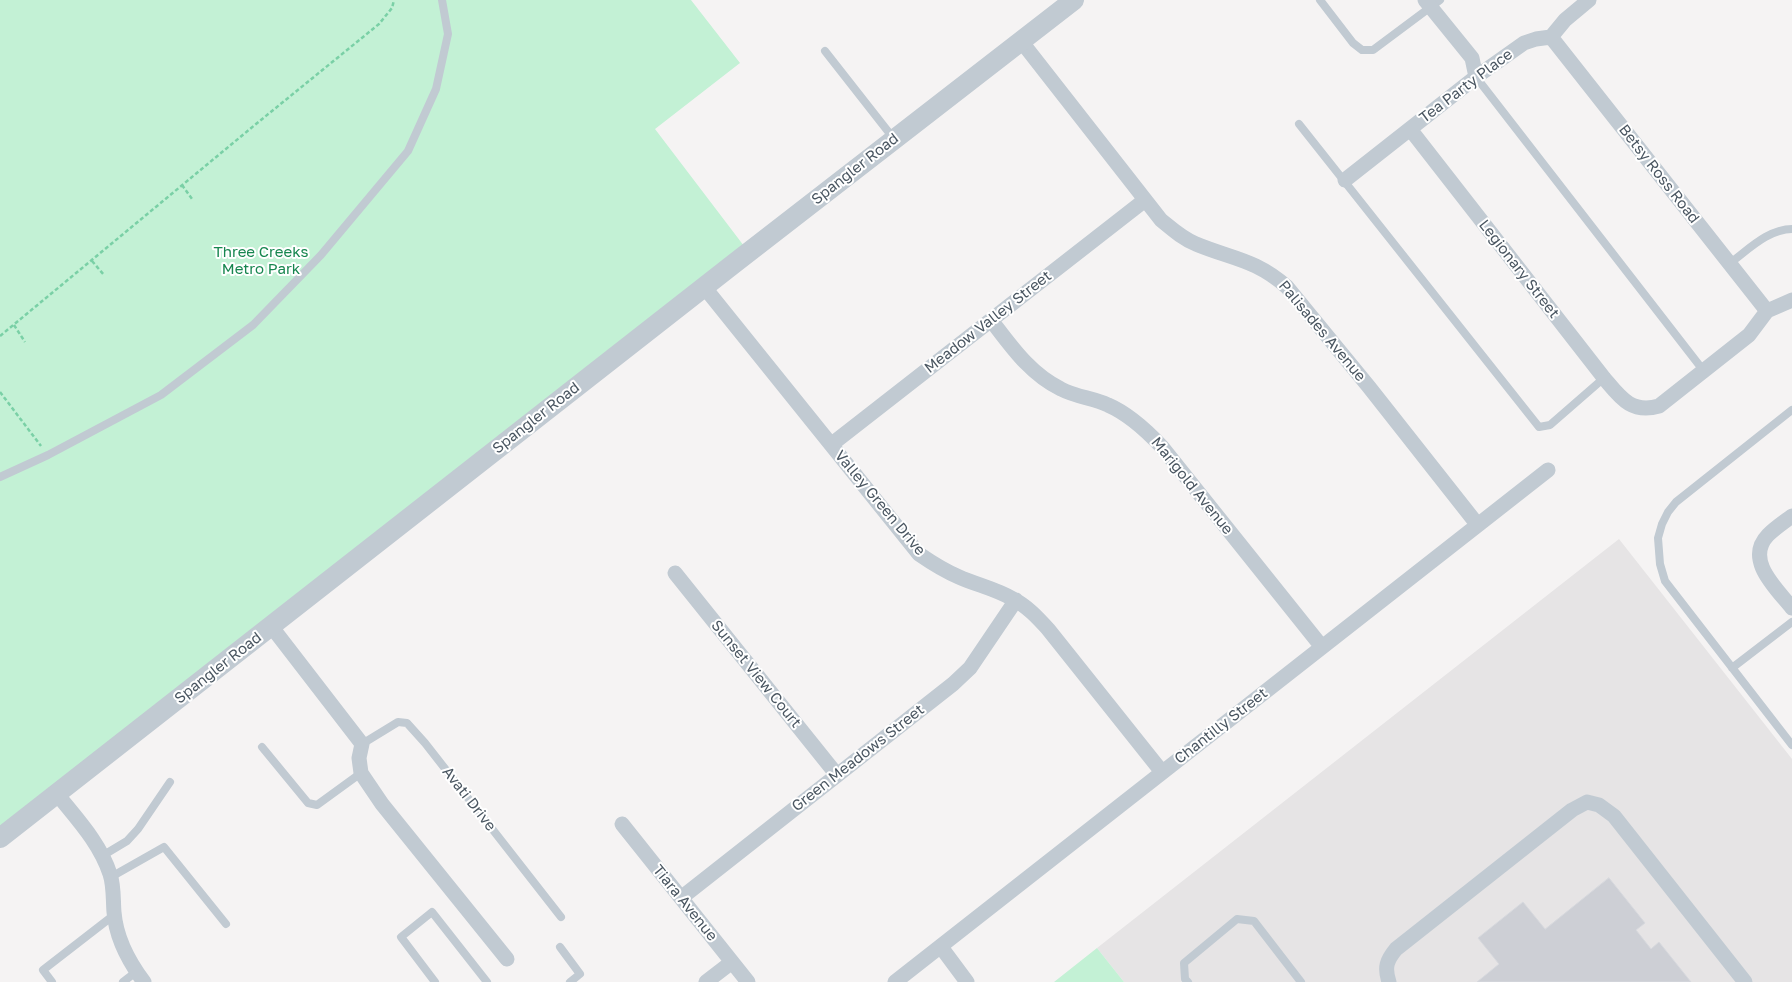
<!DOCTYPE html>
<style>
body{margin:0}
canvas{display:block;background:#f5f3f3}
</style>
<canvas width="1792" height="982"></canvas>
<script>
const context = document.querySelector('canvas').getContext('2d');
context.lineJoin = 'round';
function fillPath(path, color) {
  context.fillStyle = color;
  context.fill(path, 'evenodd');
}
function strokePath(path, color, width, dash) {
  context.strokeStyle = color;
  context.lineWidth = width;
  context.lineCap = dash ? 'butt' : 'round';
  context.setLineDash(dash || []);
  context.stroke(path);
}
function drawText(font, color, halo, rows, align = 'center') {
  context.font = font + ' "Golos Text",sans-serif';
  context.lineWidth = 4;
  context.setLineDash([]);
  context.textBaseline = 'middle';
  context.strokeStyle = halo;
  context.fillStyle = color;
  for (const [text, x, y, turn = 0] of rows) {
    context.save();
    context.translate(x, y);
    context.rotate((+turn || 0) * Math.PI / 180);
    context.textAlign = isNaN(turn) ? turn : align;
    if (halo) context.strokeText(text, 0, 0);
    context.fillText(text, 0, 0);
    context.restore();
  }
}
const education = new Path2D(`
 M1619,539L1792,759V982H1124L1097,948Z`);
const green = new Path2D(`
 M0,0H691L740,63L655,129L744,246L0,826Z
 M1097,948L1124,982H1054Z`);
const building = new Path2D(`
 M1609,878L1645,923L1636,930L1651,949L1659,942L1691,982H1477L1499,964L1478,938L1523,902L1545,929Z`);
const path = new Path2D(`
 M182,185L192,199
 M92,261L104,275
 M14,325L25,342
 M0,336L256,124L379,24L392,8L394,0
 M0,392L41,446`);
const service = new Path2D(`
 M1320,0L1353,43L1362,50H1373L1440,0
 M825,51L894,139
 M1476,77L1703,370
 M1299,124L1539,427L1550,425L1604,378
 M1730,263C1748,250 1768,229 1792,229
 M1792,410L1676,502L1668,512L1662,524L1658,538L1660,564L1665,581L1792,745
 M0,477L48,455L161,395L253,325L321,255L408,151L436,89L448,34L442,0
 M1732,668L1792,622
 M362,744L398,722L407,723L425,743L561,917
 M262,747L308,803L317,805L361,773
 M102,856L127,841L138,829L170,782
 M111,877L164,847L226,924
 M560,947L580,974L570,982
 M52,982L43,970L114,915
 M123,982L136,972
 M435,982L401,937L432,912L487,982
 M1188,982L1185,979L1184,963L1237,919L1254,921L1301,982`);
const minor = new Path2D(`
 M1425,0L1472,58L1476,77
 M1551,37L1767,311
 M1021,41L1161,220C1172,229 1183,239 1196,244C1232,259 1255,259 1287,287L1369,387L1477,524
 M1410,129L1604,378C1620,397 1631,414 1659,406L1749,335L1767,311L1792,300
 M1345,180L1476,77L1524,43L1536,39L1551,37L1565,20L1589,0
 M705,288L919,554C932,563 945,571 959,577C977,585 996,589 1013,599C1027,606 1038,618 1048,629L1162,772
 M991,320C1011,346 1030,374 1061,389C1076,397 1093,398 1108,405C1129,414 1147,431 1162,447L1322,647
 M832,444L1145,200
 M1792,516C1784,522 1775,528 1768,535C1744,560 1777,589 1792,608
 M675,573L837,775
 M271,626L362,744L359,758L361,773L382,804L507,959
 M57,794C77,819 100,843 110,874C114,886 113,900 114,912C116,938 129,962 144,982
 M622,824L748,982
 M681,898L953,684L970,668L1016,600
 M941,947L967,982
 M706,982L732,962
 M895,982L1548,470
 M1389,982C1384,967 1387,960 1396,949L1572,810L1587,802L1599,805L1614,816L1745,982`);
const tertiary = new Path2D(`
 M0,838L736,262L1074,0`);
const streetNames = [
 ["Tea Party Place",1466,86,-37],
 ["Spangler Road",855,169,-38],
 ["Betsy Ross Road",1659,174,52],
 ["Legionary Street",1519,269,52],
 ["Meadow Valley Street",988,322,-38],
 ["Palisades Avenue",1322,331,50],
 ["Spangler Road",536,418,-38],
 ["Marigold Avenue",1192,486,51],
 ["Valley Green Drive",880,503,50],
 ["Spangler Road",218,668,-38],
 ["Sunset View Court",756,674,51],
 ["Chantilly Street",1221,726,-38],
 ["Green Meadows Street",858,758,-38],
 ["Avati Drive",469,799,52],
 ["Tiara Avenue",685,903,51]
];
const parkNames = [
 ["Three Creeks",261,252],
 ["Metro Park",261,269]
];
fillPath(education, '#e6e4e5');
fillPath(green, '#c3f1d5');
fillPath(building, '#cdcfd5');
strokePath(building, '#d7d9de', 1);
strokePath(path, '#7ad0a6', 2.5, [4, 2.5]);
strokePath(service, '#c1cad2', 8);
strokePath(minor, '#c1cad2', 15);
strokePath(tertiary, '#c1cad2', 20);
drawText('15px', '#4a5661', '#fff', streetNames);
drawText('15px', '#17864f', '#fff', parkNames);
</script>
